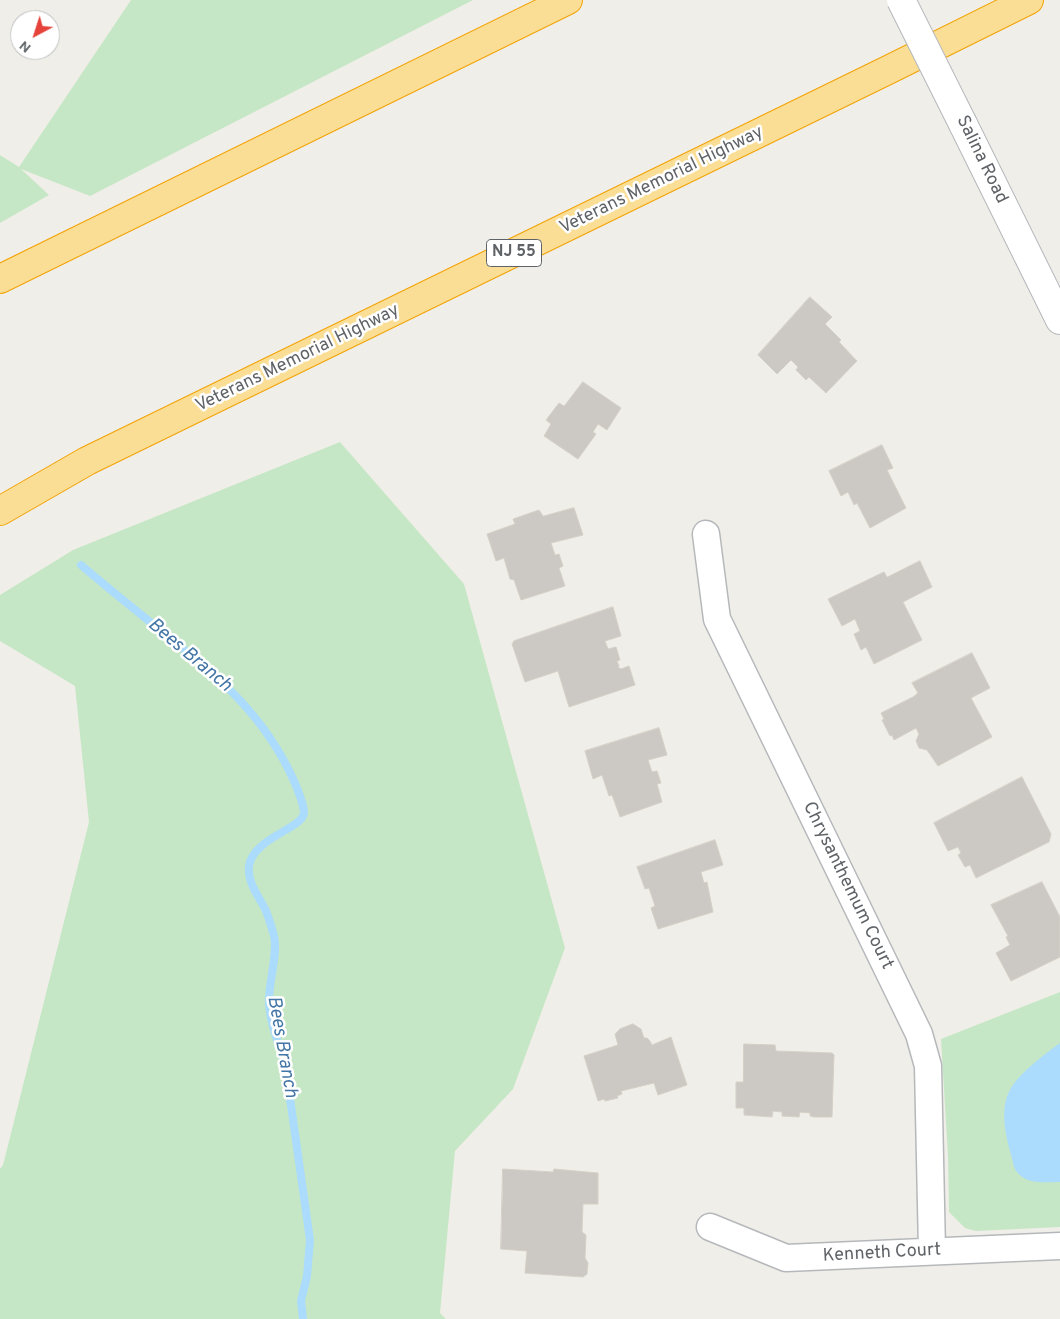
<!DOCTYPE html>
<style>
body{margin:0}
#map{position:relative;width:1060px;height:1319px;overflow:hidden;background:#f0eee8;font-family:Overpass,sans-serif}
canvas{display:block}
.north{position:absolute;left:10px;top:10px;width:50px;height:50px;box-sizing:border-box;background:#fff;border:1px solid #bfc1c2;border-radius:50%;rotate:220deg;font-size:14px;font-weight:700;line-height:20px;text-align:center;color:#5f6367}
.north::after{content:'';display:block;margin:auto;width:18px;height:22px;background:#e54239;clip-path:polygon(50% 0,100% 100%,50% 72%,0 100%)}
</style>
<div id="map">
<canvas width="1060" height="1319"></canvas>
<div class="north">N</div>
</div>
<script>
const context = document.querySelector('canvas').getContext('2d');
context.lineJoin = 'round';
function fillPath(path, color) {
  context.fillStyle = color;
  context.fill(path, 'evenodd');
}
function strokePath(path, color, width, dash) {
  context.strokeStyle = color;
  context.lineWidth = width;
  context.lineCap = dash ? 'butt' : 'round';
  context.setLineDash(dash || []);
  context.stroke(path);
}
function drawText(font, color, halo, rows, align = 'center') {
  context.font = font + ' Overpass,sans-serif';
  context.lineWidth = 5;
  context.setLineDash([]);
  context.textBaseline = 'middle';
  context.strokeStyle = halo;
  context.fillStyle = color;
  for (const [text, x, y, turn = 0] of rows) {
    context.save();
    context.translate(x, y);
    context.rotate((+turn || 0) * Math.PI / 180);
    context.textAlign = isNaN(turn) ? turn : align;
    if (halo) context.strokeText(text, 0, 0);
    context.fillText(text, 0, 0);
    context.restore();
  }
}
const green = new Path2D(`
 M131,0H473L90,196L21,169L49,195L0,223V155L19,167Z
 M340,442L464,584L565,948L513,1089L455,1151L440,1313L446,1319H0V1169L3,1165L89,822L75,686L0,641V595L73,550Z
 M1060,992V1227L976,1231L965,1228L949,1212L948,1156L941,1039Z`);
const water = new Path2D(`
 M1060,1043V1182C1046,1182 1027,1185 1017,1172C1014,1169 1013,1162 1012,1158C1006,1137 999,1110 1010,1090C1018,1074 1045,1054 1060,1043Z`);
const stream = new Path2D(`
 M81,565C109,589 138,612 166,635C220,678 265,716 294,781C297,788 304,805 304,813C302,829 253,838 249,866C247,883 259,896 266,911C269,919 272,928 274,936C278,954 269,981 269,1000C269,1024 281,1047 286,1070L310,1240L307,1276L301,1301L303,1319`);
const building = new Path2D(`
 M810,297L832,317L825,324L841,340L839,342L857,361L826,393L809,377L806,380L796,370L798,367L791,360L777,374L758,355Z
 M583,382L621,408L607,430L598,424L593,432L596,434L578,459L544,436L551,424L546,420L559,403L564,406Z
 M882,445L893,468L887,470L906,508L870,528L857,503L854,505L848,492L841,496L829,471Z
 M574,508L583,535L551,543L555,555L559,554L563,566L559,568L565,586L521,600L514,580L510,579L504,558L496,561L487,534L515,524L513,519L539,510L543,516Z
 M920,561L932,587L903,602L922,640L874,664L866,647L861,650L854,634L860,631L855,619L842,626L828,599L884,572L887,577Z
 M613,607L621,636L605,641L608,649L616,647L620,660L617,661L619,666L618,667L621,669L629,666L635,685L569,707L558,671L525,682L512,644L514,641Z
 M972,653L990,688L971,698L992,737L938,766L927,750L919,748L916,741L919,734L916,728L894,740L892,735L890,736L882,720L884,719L881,713L913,697L918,693L912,683Z
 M659,728L667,755L648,760L652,772L657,771L661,783L657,784L662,802L620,817L612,795L609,796L602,775L593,779L585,751Z
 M1022,777L1051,834L1049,842L976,878L970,865L965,867L958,855L961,853L958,847L948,851L934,823Z
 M715,840L723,865L701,872L704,883L707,882L713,912L658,929L651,908L655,906L649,888L645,889L637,867Z
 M1042,882L1060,917V957L1011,981L996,953L1010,945L1006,937L1008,936L991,905Z
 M633,1024L641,1029L644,1038H647L650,1041L652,1045L671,1037L687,1085L658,1095L654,1083L621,1091L622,1094L617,1096L618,1098L605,1101L604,1099L598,1101L584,1056L618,1045L615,1034L620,1029Z
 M744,1044L775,1045L776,1051L832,1053L834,1055L832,1117H814L810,1116V1113L800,1112L799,1117L782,1116V1112L773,1111L772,1117L744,1115V1108H736V1082H743Z
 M503,1169L553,1172L554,1169L598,1173V1204H583L582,1232L586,1235L585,1258L588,1263L587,1274L583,1277L525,1273L527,1251L501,1249Z`);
const street = new Path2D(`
 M706,534L717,619L919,1034L928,1066L932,1251
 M710,1227L786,1258L1060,1246`);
const secondary = new Path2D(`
 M963,124L1060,320`);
const highway = new Path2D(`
 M0,279L568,0
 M0,511L87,461L886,71L1029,0`);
const secondaryBridge = new Path2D(`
 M901,0L963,124`);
const shields = [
 [514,253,55]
];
const shieldNames = [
 ["NJ 55",514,253]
];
const streetNames = [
 ["Salina Road",981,160,64],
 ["Veterans Memorial Highway",662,181,-26],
 ["Veterans Memorial Highway",298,359,-26],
 ["Chrysanthemum Court",847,886,64],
 ["Kenneth Court",882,1254,-3]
];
const waterNames = [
 ["Bees Branch",189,656,40],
 ["Bees Branch",281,1047,80]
];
fillPath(green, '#c6e7c5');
fillPath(water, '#abdbfd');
strokePath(stream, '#abdbfd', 8);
fillPath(building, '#ccc9c4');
strokePath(building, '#d5d0c6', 1);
strokePath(street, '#b5b8bb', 29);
strokePath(secondary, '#b4b7bb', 30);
strokePath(highway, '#f2a206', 30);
strokePath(street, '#fff', 26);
strokePath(secondary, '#fff', 28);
strokePath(highway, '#fade95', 28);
strokePath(secondaryBridge, '#b4b7bb', 30, []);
strokePath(secondaryBridge, '#fff', 28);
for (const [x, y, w] of shields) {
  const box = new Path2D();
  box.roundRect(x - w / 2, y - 13.5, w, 27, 4);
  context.fillStyle = '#fff';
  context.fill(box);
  strokePath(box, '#5f6367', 1);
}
drawText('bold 16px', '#5f6367', null, shieldNames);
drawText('18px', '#5f6367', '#fff', streetNames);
drawText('italic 19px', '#4376a7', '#fff', waterNames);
</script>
